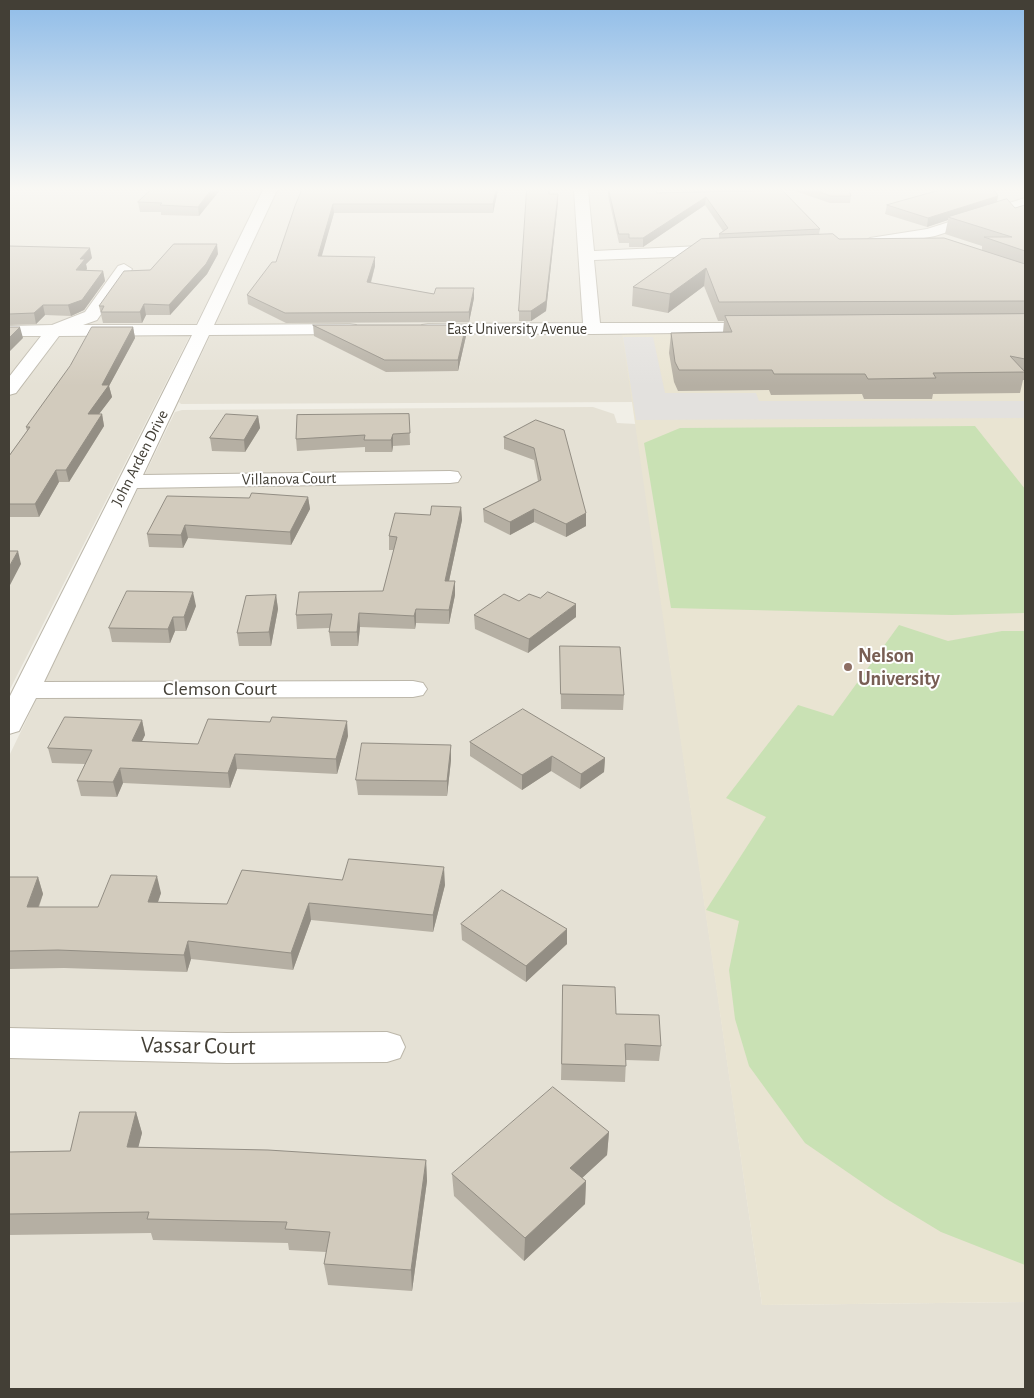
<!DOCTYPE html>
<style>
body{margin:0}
#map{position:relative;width:1034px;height:1398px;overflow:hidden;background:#f1efe7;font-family:"Alegreya Sans",sans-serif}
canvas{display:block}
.frame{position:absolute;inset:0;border:10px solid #433f36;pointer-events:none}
</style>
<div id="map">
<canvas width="1034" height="1398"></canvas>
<div class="frame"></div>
</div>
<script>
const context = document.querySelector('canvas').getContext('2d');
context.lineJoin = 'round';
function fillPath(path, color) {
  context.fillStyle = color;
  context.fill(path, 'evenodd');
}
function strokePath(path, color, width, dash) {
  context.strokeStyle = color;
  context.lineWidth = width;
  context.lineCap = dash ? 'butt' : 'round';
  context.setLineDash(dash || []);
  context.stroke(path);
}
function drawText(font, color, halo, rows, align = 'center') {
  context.font = font + ' "Alegreya Sans",sans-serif';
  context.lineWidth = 4;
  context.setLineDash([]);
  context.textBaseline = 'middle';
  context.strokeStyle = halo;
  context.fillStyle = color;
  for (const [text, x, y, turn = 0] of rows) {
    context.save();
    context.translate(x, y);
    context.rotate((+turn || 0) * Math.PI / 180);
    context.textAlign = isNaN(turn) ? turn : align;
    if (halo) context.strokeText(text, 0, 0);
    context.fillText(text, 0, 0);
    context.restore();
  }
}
const residential = new Path2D(`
 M9,190H1025V330L633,402L181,404L179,402L248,255L232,253L9,691Z
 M593,407L614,414L617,423L636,424L762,1305L1025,1302V1389H9V756L175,412L182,410Z`);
const education = new Path2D(`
 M1025,330V1302L762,1305L622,333Z`);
const green = new Path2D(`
 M975,426L1025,489V613L952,615L671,608L644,443L680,428Z
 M899,625L948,641L1002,631H1025V1265L941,1232L885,1198L805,1143L749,1066L735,1019L729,970L739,921L706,910L766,817L726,798L798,705L833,716Z`);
const parking = new Path2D(`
 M623,337H653L665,393H756L759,401H1025V418L636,420Z`);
const minor = new Path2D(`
 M263,190H277L214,325L350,324L356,325L359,329L356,333L350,334L209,335L143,475L450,471L458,472L461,477L458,482L450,483L137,488L44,682L413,681L423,683L427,689L423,695L413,697L36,698L19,731L9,734V698L192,335L59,336L16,393L9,395V377L41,336H9V326L52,325L85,312L118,266L124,264L132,269L97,320L83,325H197Z
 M574,190H588L594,251L722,245L730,250L722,255L594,260L600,323H760L766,324L769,328L766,332L592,334L422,333L419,329L422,325L428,324L583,323Z
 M1025,198V207L935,236L870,248L862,243L870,238L927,229Z
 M9,1028L227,1033L387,1032L400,1036L405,1047L400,1058L387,1062L227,1063L9,1058Z`);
const wall = new Path2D(`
 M220,190L199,216L161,215V212H140L138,202Z
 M302,190H498L493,213H334L321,256L375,266L371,283L434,294L474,298L469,322L286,323L248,304L247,295L276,262Z
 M608,190H656L657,193L782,190L820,229L819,234L839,239L982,250V246L945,234L948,220L927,227L885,214L887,205L998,196L997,202L1015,208L1025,205V380H1023L1020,393L933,394L932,399H864L862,394L771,395L769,390L678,391L674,382L669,353L671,333L723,332L724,321H718L704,286L668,313L632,306L633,287L719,239V234L723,231L705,205L643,247H629V243H619L608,196Z
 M792,190H849L851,196L850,203H830Z
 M549,194L558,202L546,311L531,321H519V311Z
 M9,246L92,258L86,264L87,269L86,270L103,271L105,281L84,310L71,316L45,315L36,324L9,325Z
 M218,254L207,274L170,315H146L142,323H103L99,306L150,270Z
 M313,325L466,336L458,371L386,372L314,336Z
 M133,327L135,338L109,386L112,397L99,414H102L104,426L69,482H59L39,517H9V456L27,431L26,427Z
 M409,414L410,445L393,446L392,452H365V447L297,451L296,439Z
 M258,416L260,428L245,452L212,451L210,438Z
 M536,420L586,513V526L566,537L534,522L510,535L484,522L483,509L538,481L534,460L504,449V437Z
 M308,497L310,509L291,545L188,538L183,548L149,547L147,534L249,498Z
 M461,507L462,520L449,581H455V595L449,624L416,623L415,629L360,627L358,646H331L329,632L330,628L297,629L296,615L383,591L394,550H389V536Z
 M276,595L278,609L271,646H239L237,633Z
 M519,601L576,617L528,653L475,629L474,615Z
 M196,606L186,631H175L170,643L112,642L109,628Z
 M560,646L624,695L623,710L561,709Z
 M142,720L145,735L141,742L198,744L348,736L337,774L237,769L230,788L123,783L117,797L81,796L77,781L85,764L52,763L48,748Z
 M470,742L605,758L604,772L580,789L551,771L522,790L470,756Z
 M451,745V760L447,796L358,795L356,780Z
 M9,877H38L43,894L39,907H98L161,893L158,902L227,904L342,880L445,885L433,932L311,920L293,970L191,959L187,972L64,968L9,969Z
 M461,924L567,944L526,982L462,940Z
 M563,985L616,1014L661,1046L659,1061L626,1060L625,1082L561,1080Z
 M136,1112L142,1133L138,1147L426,1160L427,1181L412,1291L328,1285L324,1264L326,1252L289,1250L288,1243L153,1240L151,1233L9,1235V1152L70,1151Z
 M609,1132L607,1155L582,1178L586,1181L585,1204L524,1261L454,1196L452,1174Z`);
const shadedWall = new Path2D(`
 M211,190H220L199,216L198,207Z
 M496,190H498L493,213V204Z
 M558,194V202L546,311L531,321V311Z
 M998,196L996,205L948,217V220L927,227L928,218Z
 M706,197L705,205L643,247V238Z
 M333,204L334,213L319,266L318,256Z
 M217,244L218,254L207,274L170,315L169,305Z
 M90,248L92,258L86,264L87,269L78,280L76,270L80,259Z
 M375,257V266L368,292L367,282Z
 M706,268L704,286L668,313L670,294Z
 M103,271L105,281L84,310L71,316L68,305Z
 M474,288V298L469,322V312Z
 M144,304L146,315L142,323L140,312Z
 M43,305L45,315L36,324L34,313Z
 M466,325V336L458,371V360Z
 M20,327L23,338L9,352V338Z
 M133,327L135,338L109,386L112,397L90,426L88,414L102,385Z
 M102,414L104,426L69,482L66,470Z
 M258,416L260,428L245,452L244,440Z
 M393,434V446L392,452L391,440Z
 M56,470L59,482L39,517L35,504Z
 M308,497L310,509L291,545L290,532Z
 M461,507L462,520L446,595L445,581Z
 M534,509V522L510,535V522Z
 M586,513V526L566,537V524Z
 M185,525L188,538L183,548L181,535Z
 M18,551L21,564L9,587V567Z
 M455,581V595L449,624V610Z
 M193,592L196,606L186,631L184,617Z
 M276,595L278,609L271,646L269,632Z
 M576,604V617L528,653L529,639Z
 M416,609V623L415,629L414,616Z
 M359,613L360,627L358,646L357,632Z
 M173,617L175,631L170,643L168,629Z
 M142,720L145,735L135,756L132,741Z
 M347,721L348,736L337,774L336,759Z
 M451,745V760L447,796V781Z
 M235,754L237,769L230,788L228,773Z
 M552,756L551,771L522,790V775Z
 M605,758L604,772L580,789L581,774Z
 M120,768L123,783L117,797L113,782Z
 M444,867L445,885L433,932V915Z
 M157,876L161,893L152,919L148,902Z
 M38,877L43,894L32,924L27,907Z
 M309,903L311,920L293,970L291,953Z
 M567,929V944L526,982V966Z
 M188,941L191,959L187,972L184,955Z
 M136,1112L142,1133L133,1168L127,1147Z
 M609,1132L607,1155L569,1190L570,1168Z
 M426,1160L427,1181L412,1291L411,1270Z
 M586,1181L585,1204L524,1261L525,1238Z`);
const building = new Path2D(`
 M151,190H211L198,207L160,205L162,203L138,202Z
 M302,190H496L493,204H333L318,256L375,257L367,282L434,294L436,288H474L469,312L285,313L247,295L272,262H276L295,206Z
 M527,190H549V194H558L546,301L531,311H519Z
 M609,190H656L657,193L782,190L820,229L719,234L728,228L706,197L643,238H629V234H619Z
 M815,190H849L851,196H831Z
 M940,190H994L998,196L928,218L887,205Z
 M1007,199L1015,208L1025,205V251L984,237H1012L948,217Z
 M833,234L839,239L944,238L1025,264V301L719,302L706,268L670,294L633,287L701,239Z
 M174,244H217L206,264L169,305L144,304L140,312H101L104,306H99L124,271L150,270Z
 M9,246L90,248L80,259H85L76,270L103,271L82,300L68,305H43L34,313L9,314Z
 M1025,314V359L1010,356L1025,372L933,373L936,378L868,379L865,374H774L772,370H679L675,362L671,333L732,332L725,316Z
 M313,325H466L458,360H385Z
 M9,327H20L9,338Z
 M92,327H133L102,385H109L88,414H102L66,470H56L35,504H9V456L30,427H26L70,366Z
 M226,414L258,416L244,440L210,438Z
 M409,414L410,433L393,434L391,440H364L365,435L296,439L297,415Z
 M536,420L564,430L586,513L566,524L534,509L510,522L483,509L541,480L534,448L504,437Z
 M252,493L308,497L290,532L185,525L181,535L147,534L167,496L249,498Z
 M432,506L461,507L445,581H455L449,610L416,609L414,616L359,613L357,632H329L332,614L296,615L299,592L383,591L397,537L389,536L395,513L430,515Z
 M9,551H18L9,567Z
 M127,591L193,592L184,617H173L168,629L109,628Z
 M548,592L576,604L529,639L474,615L504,594L519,601L529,594L540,598Z
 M276,595L269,632L237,633L246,596Z
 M560,646L620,647L624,695L561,694Z
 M523,709L605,758L581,774L552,756L522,775L470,742Z
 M65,717L142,720L132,741L198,744L208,719L270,722L272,717L347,721L336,759L235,754L228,773L120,768L113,782L77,781L92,750L48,748Z
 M362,743L451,745L447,781L356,780Z
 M349,859L444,867L433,915L309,903L291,953L188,941L184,955L58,950L9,951V877H38L27,907H98L111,875L157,876L148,902L227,904L242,870L342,880Z
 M502,890L567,929L526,966L461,924Z
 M563,985L615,987L616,1014L659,1015L661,1046L625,1044L626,1066L562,1064Z
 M553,1087L609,1132L570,1168L586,1181L525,1238L452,1174Z
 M80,1112H136L127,1147L268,1150L426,1160L411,1270L324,1264L330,1232L285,1229L287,1222L147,1219L149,1212L9,1214V1152L70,1151Z`);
const markers = [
 [848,667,5,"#8d6e63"]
];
const farStreetnames = [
 ["East University Avenue",517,329],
 ["John Arden Drive",140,458,-63],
 ["Villanova Court",289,479,-1]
];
const educationNames = [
 ["Nelson",858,656],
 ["University",858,679]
];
const streetNames = [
 ["Clemson Court",220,689]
];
const nearStreetnames = [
 ["Vassar Court",198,1046,1]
];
fillPath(residential, '#e5e1d5');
fillPath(education, '#e9e4d2');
fillPath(green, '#c9e1b4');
fillPath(parking, '#e3e1de');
strokePath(minor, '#bcb7aa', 2);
fillPath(minor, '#fff');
fillPath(wall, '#b5afa3');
fillPath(shadedWall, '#938e84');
fillPath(building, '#d2cbbd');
strokePath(building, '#938e84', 1);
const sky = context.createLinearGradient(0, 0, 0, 386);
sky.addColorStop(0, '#8fbce8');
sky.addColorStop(0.49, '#f9f8f4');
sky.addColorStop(1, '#f9f8f400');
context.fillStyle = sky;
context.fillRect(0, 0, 1034, 386);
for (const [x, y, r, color] of markers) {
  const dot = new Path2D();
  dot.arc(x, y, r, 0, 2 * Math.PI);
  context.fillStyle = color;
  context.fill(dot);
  strokePath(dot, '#fff', 2);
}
drawText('16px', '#433f36', '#fff', farStreetnames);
drawText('bold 20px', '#785e54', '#fff', educationNames, 'left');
drawText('20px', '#433f36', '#fff', streetNames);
drawText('24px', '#433f36', '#fff', nearStreetnames);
</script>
